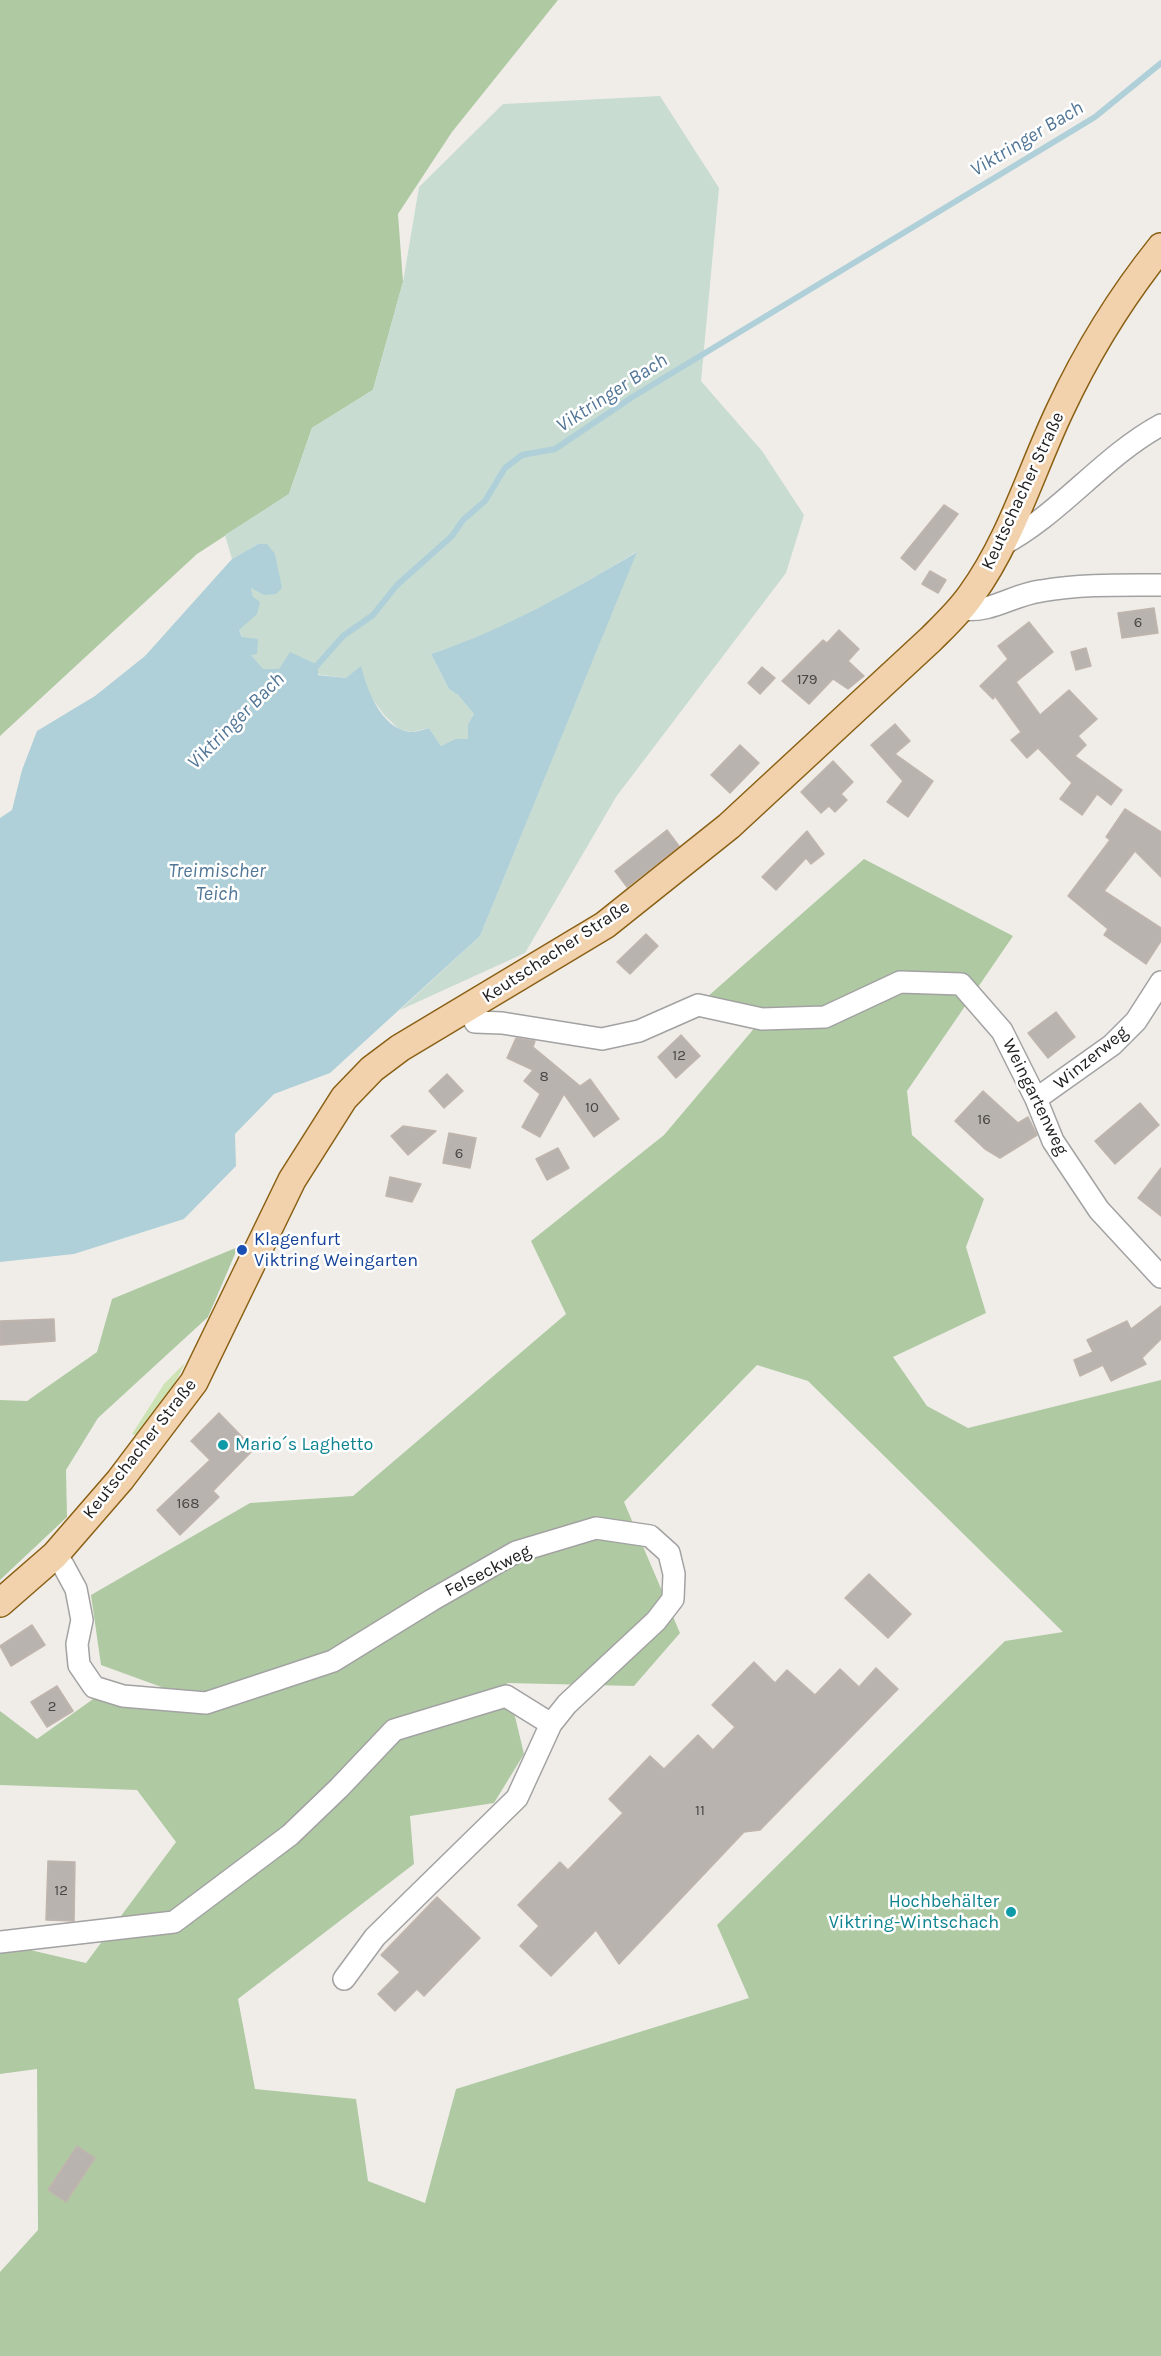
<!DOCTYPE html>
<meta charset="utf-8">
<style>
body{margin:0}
canvas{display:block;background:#f0ede9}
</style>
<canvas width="1161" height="2356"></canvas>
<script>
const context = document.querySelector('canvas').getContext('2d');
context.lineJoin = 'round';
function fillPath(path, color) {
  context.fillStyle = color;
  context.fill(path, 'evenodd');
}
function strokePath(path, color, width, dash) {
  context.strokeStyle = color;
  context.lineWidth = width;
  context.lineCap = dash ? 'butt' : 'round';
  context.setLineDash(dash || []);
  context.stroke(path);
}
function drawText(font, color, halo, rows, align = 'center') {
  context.font = font + ' Karla,sans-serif';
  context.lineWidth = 5;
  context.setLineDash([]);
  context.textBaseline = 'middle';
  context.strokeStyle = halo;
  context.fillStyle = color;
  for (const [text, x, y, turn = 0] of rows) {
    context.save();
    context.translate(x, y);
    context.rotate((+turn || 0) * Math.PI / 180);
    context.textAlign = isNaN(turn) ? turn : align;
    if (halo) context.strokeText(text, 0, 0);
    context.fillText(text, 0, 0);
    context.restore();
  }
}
const grass = new Path2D(`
 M185,1363C173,1390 155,1414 136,1435L132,1434L164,1384Z`);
const forest = new Path2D(`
 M0,0H558L452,132L398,214L403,282L373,390L312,428L289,494L197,554L0,736Z
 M864,859L1013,936L907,1091L912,1135L984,1199L966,1247L986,1313L893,1357L927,1406L968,1428L1161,1380V2356H0V2272L38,2230L37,2069L0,2074V1943L86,1963L176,1842L137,1790L0,1785V1711L37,1739L96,1697L205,1703L101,1665L91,1595L250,1503L353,1496L566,1314L531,1241L664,1135L762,1019L698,1005ZM757,1365L808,1381L1063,1632L1005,1641L717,1925L749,1998L456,2089L425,2203L368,2181L356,2099L255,2089L238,1999L414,1864L410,1816L494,1803L524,1754L507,1683L634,1686L680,1633L624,1502Z
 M238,1247L208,1317L98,1418L66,1470L67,1517L0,1580V1400L27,1401L97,1352L112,1299Z`);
const wetland = new Path2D(`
 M660,96L719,188L701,381L762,451L804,515L786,573L616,797L525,953L400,1010L480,936L636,552C569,593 506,630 431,654L449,689L458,695L474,714L468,724L469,739H455L441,746L429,728L412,732L399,729L385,716L367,692L346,678L279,669H262L251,655L239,630L253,598L251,587L258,544L232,559L225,535L289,494L312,428L373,390L403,282L419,187L503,104Z`);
const water = new Path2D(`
 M258,544H267L275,554L282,588L276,594L264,595L251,588L253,597L260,602L257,614L239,630L242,637L258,639L257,654L251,655L263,669H279L290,652L318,665V675L346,678L361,666C367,690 381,728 410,732C416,732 423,730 429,728L441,746L455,739H468V724L474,714L458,695L449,689L431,654C506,629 570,592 637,552L480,936L330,1073L274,1094L235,1134L236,1166L184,1219L74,1254L0,1262V818L12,810L22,770L37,731L95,696L145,656L232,559Z`);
const stream = new Path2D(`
 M313,670L343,636L373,615L397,585L452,536L463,520L485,501L505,468L522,455L555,449L634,396L1095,117L1161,63`);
const building = new Path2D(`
 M944,505L958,514L915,570L901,558Z
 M930,571L946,580L938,593L922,584Z
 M1154,608L1158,633L1122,638L1118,613Z
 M1029,622L1053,652L1016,682L1040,715L1069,690L1097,719L1078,736L1086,745L1075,756L1122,790L1111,805L1097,794L1082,815L1060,799L1072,783L1038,748L1027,758L1011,740L1021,732L995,696L993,699L980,686L1008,659L998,646Z
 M839,630L859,649L848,661L864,676L848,689L833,679L809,704L782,681L823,640L827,643Z
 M1086,648L1091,666L1076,670L1071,652Z
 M762,667L775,678L760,694L748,683Z
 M895,724L910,741L895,754L933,781L908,817L887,802L903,781L871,745Z
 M740,745L759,763L730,793L711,775Z
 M833,761L853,782L841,794L847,800L835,812L829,806L821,813L801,792Z
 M1125,809L1161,832V877L1135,851L1104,891L1161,928V941L1146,964L1104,935L1108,929L1068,896L1110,840L1106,837Z
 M667,830L679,846L627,887L615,871Z
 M807,831L824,854L811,864L806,858L776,890L762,877Z
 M646,934L658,946L630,974L617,962Z
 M1056,1012L1075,1037L1048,1058L1028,1033Z
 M681,1035L700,1056L676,1078L658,1057Z
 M516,1038L535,1041L533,1047L580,1086L590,1079L619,1119L594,1137L564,1094L540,1137L522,1127L540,1094L524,1081L533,1070L507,1058Z
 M447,1074L463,1091L444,1108L429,1091Z
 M983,1091L1018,1123L1028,1117L1037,1135L1000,1158L985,1149L955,1121Z
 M1140,1103L1159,1125L1115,1164L1095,1141Z
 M403,1126L436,1131L408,1155L391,1136Z
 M449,1133L476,1138L470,1168L443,1163Z
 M558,1148L569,1168L547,1180L536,1159Z
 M1161,1168V1216L1138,1198Z
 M390,1177L421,1184L412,1202L386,1196Z
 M1161,1306V1339L1142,1358L1146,1364L1111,1381L1103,1365L1080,1376L1074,1360L1093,1352L1087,1340L1127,1321L1131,1329Z
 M54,1319L55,1341L0,1345V1321Z
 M219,1413L254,1449L213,1491L219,1497L180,1535L157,1510L210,1460L191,1441Z
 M869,1574L911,1614L888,1638L845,1598Z
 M32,1625L45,1645L11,1666L0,1646Z
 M754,1662L775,1683L787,1670L815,1695L840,1669L859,1687L876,1668L898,1689L760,1830L744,1832L619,1964L596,1930L551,1976L520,1946L539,1926L518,1905L560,1862L568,1870L623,1813L609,1799L650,1756L664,1769L698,1735L713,1750L735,1727L712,1705Z
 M57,1686L73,1711L47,1727L31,1702Z
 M48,1861L75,1862L74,1921L46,1920Z
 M437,1897L480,1938L424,1996L417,1989L395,2011L378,1994L400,1972L381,1955Z
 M77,2146L95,2158L66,2202L48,2190Z`);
const minor = new Path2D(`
 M1000,546C1060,515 1102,457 1161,425
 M960,609C993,613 1011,595 1041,591C1080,584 1121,585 1161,585
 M470,1008L475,1022L502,1023L602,1039L639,1031L698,1005L762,1019L825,1017L900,982L961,984L1002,1031L1036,1099L1053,1141L1099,1210L1161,1277
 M1036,1099L1112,1045L1136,1021L1161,982
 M55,1555L63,1565L76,1589L82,1620L77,1644L79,1665L94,1687L123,1696L206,1703L333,1661L432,1600L516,1552L596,1528L650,1536L669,1553L674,1574L673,1599L656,1621L567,1704L551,1724L517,1798L375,1937L344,1979
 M0,1942L174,1922L290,1835L339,1788L394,1730L506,1696L551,1724`);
const major = new Path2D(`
 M0,1603L55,1555L120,1480L194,1382L292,1180L344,1098L372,1069L400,1048L605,925L729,826L931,639C945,625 960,611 971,595C1011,540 1031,471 1060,410C1087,352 1121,297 1161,247`);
const markers = [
 [242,1250,6,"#1a4fb4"],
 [223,1445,6,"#0f9aa8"],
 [1011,1912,6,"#0f9aa8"]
];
const numberNames = [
 ["6",1138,623],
 ["179",807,680],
 ["12",679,1056],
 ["8",544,1077],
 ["10",592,1108],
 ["16",984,1120],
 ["6",459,1154],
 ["168",188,1504],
 ["2",52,1707],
 ["11",700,1811],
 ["12",61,1891]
];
const streetNames = [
 ["Keutschacher Straße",1023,491,-65],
 ["Keutschacher Straße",556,952,-33],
 ["Winzerweg",1091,1058,-39],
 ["Weingartenweg",1035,1097,64],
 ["Keutschacher Straße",140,1449,-52],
 ["Felseckweg",488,1571,-27]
];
const transitNames = [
 ["Klagenfurt",254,1240],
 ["Viktring Weingarten",254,1261]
];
const cultureNames = [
 ["Mario´s Laghetto",235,1445],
 ["Hochbehälter",999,1902,"right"],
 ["Viktring-Wintschach",999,1923,"right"]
];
const waterNames = [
 ["Viktringer Bach",1027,139,-31],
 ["Viktringer Bach",612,393,-33],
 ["Viktringer Bach",236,721,-45],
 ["Treimischer",217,871],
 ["Teich",217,894]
];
fillPath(grass, '#cde3b6');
fillPath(forest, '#afcaa3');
fillPath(wetland, '#c8dcd2');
fillPath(water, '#afd0d8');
strokePath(stream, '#afd0d8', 6);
fillPath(building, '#b9b3af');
strokePath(building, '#c0b5ad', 1.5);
strokePath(minor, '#a2a2a2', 24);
strokePath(major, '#8a6014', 30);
strokePath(minor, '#fff', 21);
strokePath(major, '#f1d2ad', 27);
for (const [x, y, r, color] of markers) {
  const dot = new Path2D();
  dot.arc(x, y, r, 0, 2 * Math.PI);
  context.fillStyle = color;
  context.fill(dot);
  strokePath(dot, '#fff', 2);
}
drawText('15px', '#474644', null, numberNames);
drawText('18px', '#212121', '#fff', streetNames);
drawText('18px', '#164399', '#fff', transitNames, 'left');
drawText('18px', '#0d838f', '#fff', cultureNames, 'left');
drawText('italic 20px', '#527696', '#fff', waterNames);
</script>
